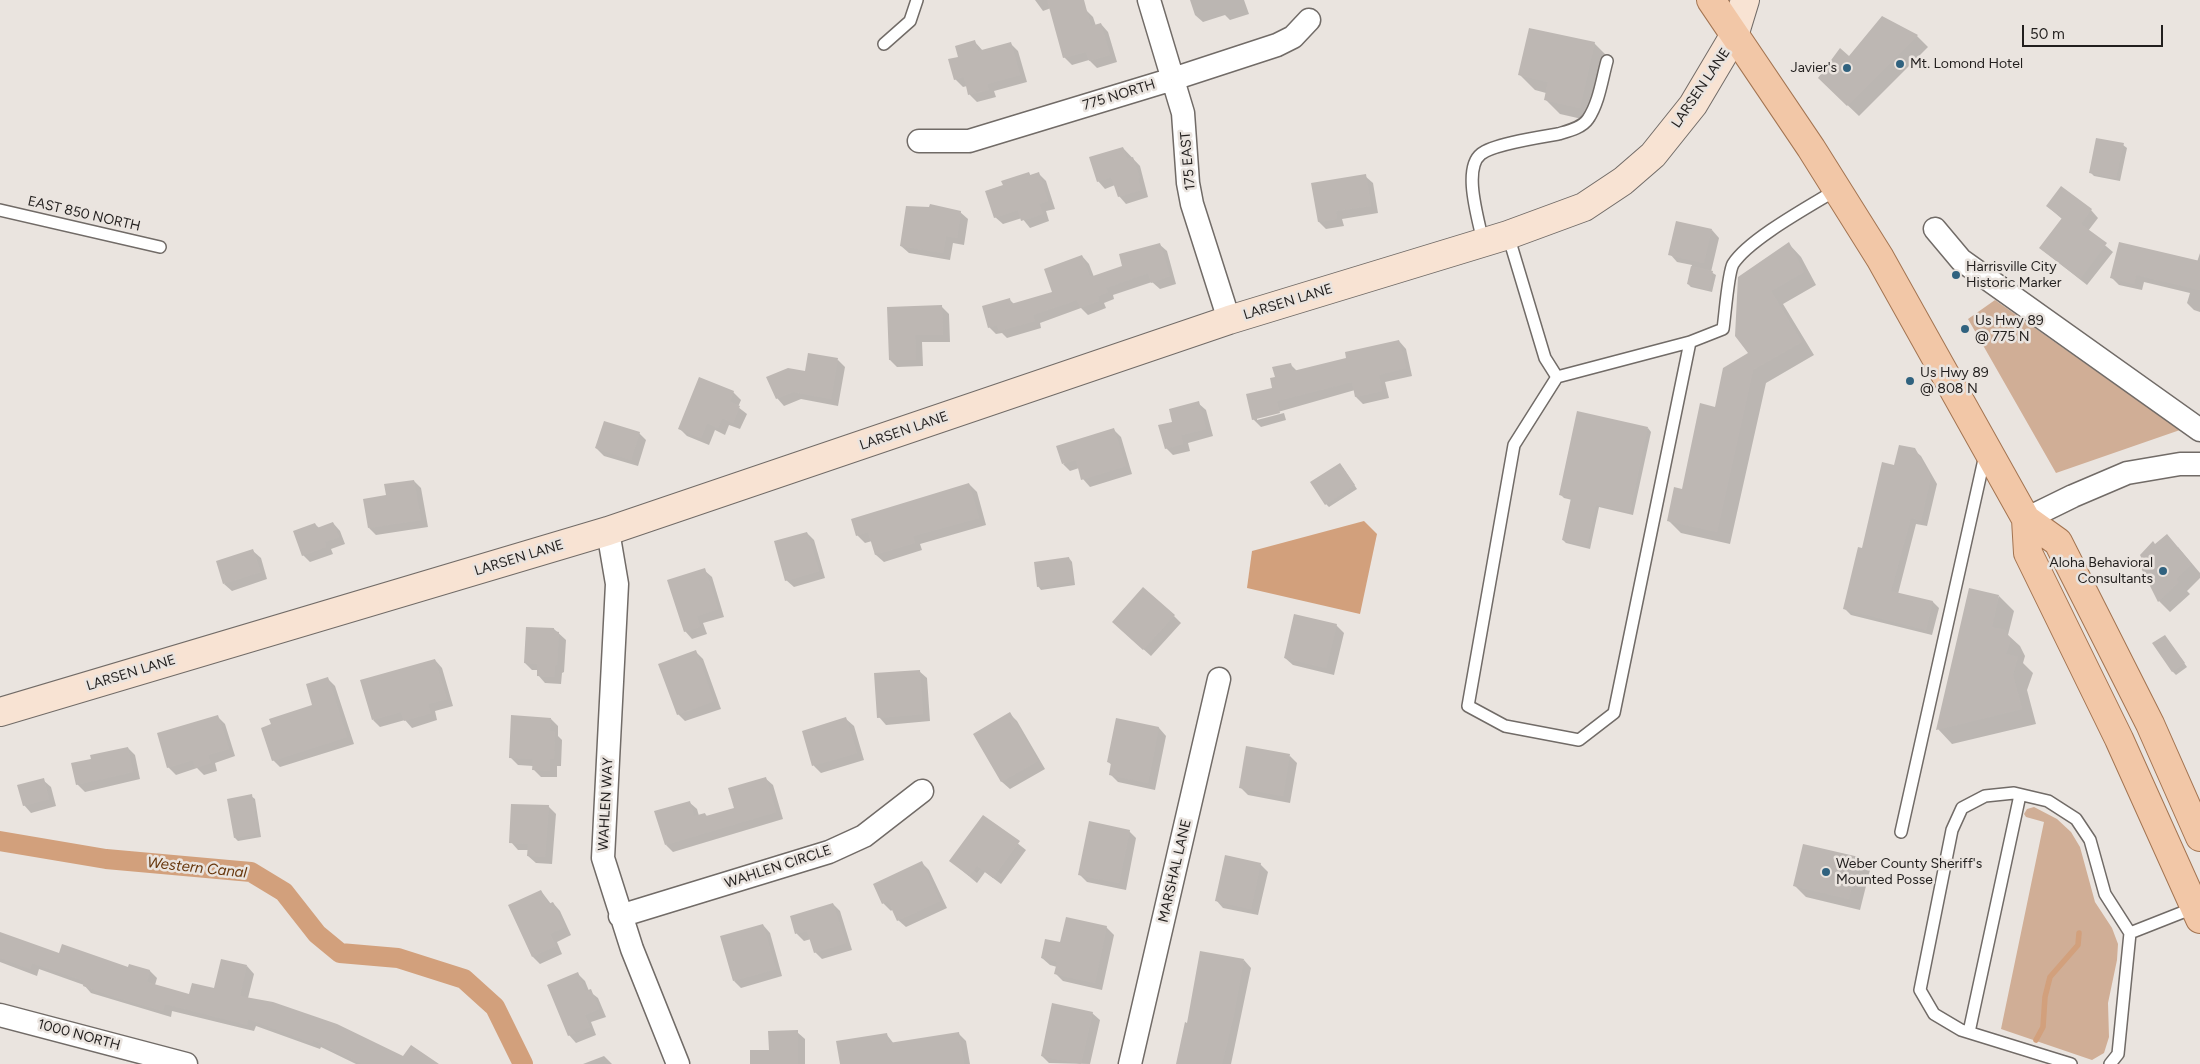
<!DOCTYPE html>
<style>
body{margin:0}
#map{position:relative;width:2200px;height:1064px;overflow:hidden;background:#eae4df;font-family:Figtree,sans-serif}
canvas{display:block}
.scale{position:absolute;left:2022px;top:25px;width:141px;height:22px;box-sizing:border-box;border:2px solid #221f1e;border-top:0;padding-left:6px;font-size:15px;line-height:18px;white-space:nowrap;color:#221f1e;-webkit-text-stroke:4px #eae4df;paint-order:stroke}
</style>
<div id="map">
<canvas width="2200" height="1064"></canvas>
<div class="scale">50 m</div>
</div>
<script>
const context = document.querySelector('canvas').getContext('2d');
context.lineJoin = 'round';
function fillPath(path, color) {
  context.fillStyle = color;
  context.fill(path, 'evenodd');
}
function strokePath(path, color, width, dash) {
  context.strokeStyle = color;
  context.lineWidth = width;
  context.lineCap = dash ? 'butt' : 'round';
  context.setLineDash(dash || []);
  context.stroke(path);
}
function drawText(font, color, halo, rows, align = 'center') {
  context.font = font + ' Figtree,sans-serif';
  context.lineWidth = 5;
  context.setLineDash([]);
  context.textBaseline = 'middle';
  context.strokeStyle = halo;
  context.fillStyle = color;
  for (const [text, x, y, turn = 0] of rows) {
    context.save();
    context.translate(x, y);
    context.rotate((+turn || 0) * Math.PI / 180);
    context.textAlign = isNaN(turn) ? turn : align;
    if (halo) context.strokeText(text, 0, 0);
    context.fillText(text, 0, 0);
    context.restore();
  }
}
const green = new Path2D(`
 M1995,300L2180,430L2056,473L1968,319Z
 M2034,807L2057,819L2071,832L2080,847L2095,902L2112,928L2118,944L2117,960L2108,1003L2109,1037L2104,1053L2092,1060L2001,1029L2044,822L2026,817L2024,814L2027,809Z`);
const water = new Path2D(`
 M1364,521L1377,534L1360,614L1247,588L1252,551Z`);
const shadow = new Path2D(`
 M1035,0H1081L1086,10L1093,17L1096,26L1101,24L1108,32L1117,62L1097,68L1089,60L1072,65L1064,57L1051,8L1043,11Z
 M1190,0H1244L1249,14L1230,20L1225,15L1203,22L1195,15Z
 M1882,17L1917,36L1928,47L1859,116L1819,78L1850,58Z
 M975,42L983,51L1011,44L1018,51L1027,82L994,91L996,97L977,102L970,95L967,86L963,87L955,79L960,58Z
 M1594,43L1609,58L1595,122L1560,114L1545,99L1546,93L1535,90L1520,75Z
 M2123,145L2127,148L2120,181L2094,176L2090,172Z
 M1123,148L1140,166L1148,197L1126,204L1119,196L1115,185L1105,189L1098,181Z
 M1029,173L1031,176L1038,173L1046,181L1055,209L1046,211L1049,221L1030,228L1022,218L1003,224L995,217L1004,186Z
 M1365,176L1373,183L1378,213L1342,219L1344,226L1326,229L1319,222L1313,184Z
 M2047,206L2091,210L2098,218L2088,231L2113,252L2087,285L2040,248L2062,219Z
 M960,212L968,219L964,245L953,243L950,260L909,253L901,246Z
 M1712,230L1719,238L1711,272L1716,275L1712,292L1691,287L1688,284L1692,265L1677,262L1670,254Z
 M1159,244L1167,251L1176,284L1160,289L1152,282L1113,295L1114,299L1104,303L1106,308L1088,315L1081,308L1040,323L1041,328L1007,338L1002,333L996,334L989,327L1009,299L1014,304L1054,293L1082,256L1089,264L1094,277L1124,267Z
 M1789,244L1801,257L1816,285L1783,304L1814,355L1766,383L1730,544L1681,533L1668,520L1683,490L1716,408L1750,353L1737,335Z
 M2200,253V312L2194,310L2187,303L2190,293L2144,282L2142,290L2119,285L2112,278L2197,262Z
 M942,307L949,314L950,342H922L923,366L897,367L890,360Z
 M1399,341L1406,349L1412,376L1385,382L1389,398L1363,404L1356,397L1355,390L1257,418V420L1284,413L1286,420L1261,427L1253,419L1274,389L1277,378L1290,364L1297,371L1347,359Z
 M838,360L845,367L838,406L801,399L784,406L777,398L806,372Z
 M733,392L741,400L738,407L747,414L740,429L729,425L725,435L715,430L709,445L687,436L680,429Z
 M1198,403L1206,410L1213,436L1188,443L1190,451L1173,455L1166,448L1174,423Z
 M1648,428L1651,432L1633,515L1599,507L1590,549L1566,543L1563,540L1572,500L1564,498L1561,495Z
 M1114,430L1121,437L1132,474L1090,487L1083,479L1079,468L1070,471L1063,464Z
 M639,433L646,440L638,466L604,456L596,448Z
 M1914,450L1921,456L1937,484L1927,526L1916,524L1898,594L1933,602L1939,608L1932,635L1851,615L1845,609L1863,550L1895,466Z
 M1343,468L1357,489L1329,507L1326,504Z
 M414,481L421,488L428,527L376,535L369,528L387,496Z
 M969,484L977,492L986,525L920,544L922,550L884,562L876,555L872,541L865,543L857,535Z
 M333,523L340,531L345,544L331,549L333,554L310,562L303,555L315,524L319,528Z
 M807,533L814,540L825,578L794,587L786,580Z
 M2155,545L2178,547L2200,573V578L2187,591L2190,594L2170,612L2159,601L2144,562Z
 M253,551L261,558L267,579L232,591L224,584Z
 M1069,558L1072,562L1075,585L1041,590L1038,586Z
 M704,570L712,577L724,617L703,623L707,634L692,639L685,631Z
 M1999,596L2014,611L2008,635L2020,646L2025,656L2023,663L2033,673L2027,690L2036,724L1952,744L1938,729Z
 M1174,616L1181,623L1151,656L1121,629Z
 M1336,625L1344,633L1334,675L1293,665L1285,658Z
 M554,629L566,640L564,672L562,673L561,684L545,683L538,675V670H532L525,663Z
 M2168,640L2187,667L2176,675L2172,671Z
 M696,652L703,659L721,709L685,721L678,714Z
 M435,660L442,668L453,706L435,711L437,720L412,728L405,720L380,727L373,720Z
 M919,671L927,678L930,721L886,725L879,717Z
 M327,678L335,686L354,744L280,767L273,760L314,705Z
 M1010,714L1017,721L1045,769L1010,789L1002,782L975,734Z
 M218,717L225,724L235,756L215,763L217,771L204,775L197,768L176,775L168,767Z
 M551,719L558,726V736L562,740L561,766H557V777H541L533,769V766L518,765L510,757Z
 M846,719L854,726L864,760L821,773L814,766L803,732Z
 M1117,719L1159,728L1166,736L1155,790L1118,782L1110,774L1112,765L1108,762Z
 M128,748L135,755L140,779L85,792L77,784L92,760Z
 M1290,756L1297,763L1290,803L1248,795L1240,787Z
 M765,778L773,785L783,819L673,852L666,845L689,802L697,809L699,816L705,814L708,817L735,809Z
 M43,780L51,787L56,806L31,813L24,805Z
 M251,796L255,799L261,837L238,841L235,838Z
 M548,806L556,814L552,864L536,863L528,856L529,850H518L511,842Z
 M983,816L1026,850L1001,884L985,872L977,883L951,861Z
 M1129,831L1136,838L1126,890L1087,882L1079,874Z
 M1858,858L1870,870L1860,910L1806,897L1794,885Z
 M922,863L929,870L947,908L906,927L898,920L893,909L891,911L883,903Z
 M1260,864L1268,872L1258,915L1223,908L1216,900Z
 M541,891L551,904L553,903L560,911L571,935L557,942L562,954L540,964L533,957Z
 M833,904L840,911L852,950L822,959L815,952L811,939L804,941L797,934L791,917Z
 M763,925L770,933L782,976L741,988L734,981Z
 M1106,927L1114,935L1102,990L1063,981L1056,974L1057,967L1050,965L1042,958L1061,944Z
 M0,933L59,954L128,969L129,965L150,971L157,978L155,985L190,995L215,990L247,966L254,974L248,998L386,1064H356L321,1047L320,1049L256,1026L254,1031L172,1011L171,1017L91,993L84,985L39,969L37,976L0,962Z
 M1244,960L1251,968L1231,1064H1178Z
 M578,974L585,981L589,991L598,998L606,1017L591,1022L596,1035L576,1043L569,1035Z
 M1092,1013L1100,1020L1090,1064L1049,1063L1042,1056Z
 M797,1032L805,1039V1064H751Z
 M959,1034L966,1041L970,1064H841L887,1035L894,1044Z
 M604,1056L612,1064H583Z`);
const stream = new Path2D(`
 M2036,1040L2043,1027L2045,997L2050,977L2078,945L2079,933`);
const canal = new Path2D(`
 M0,841L106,859L251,872L284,892L317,934L340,953L398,958L464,979L495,1007L523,1064`);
const building = new Path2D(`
 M1047,0H1084L1091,26L1101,23L1110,55L1089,61L1086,52L1063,58Z
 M1882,16L1918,35L1847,106L1818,78L1840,48L1849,56Z
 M1529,28L1595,42L1580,108L1544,100L1548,82L1518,75Z
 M975,40L978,51L1011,42L1020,75L987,84L989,90L968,95L964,77L954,80L948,59L958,57L955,46Z
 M2096,138L2124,143L2116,178L2089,173Z
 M1123,147L1127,159L1133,157L1140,178L1138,179L1141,190L1118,197L1111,177L1097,182L1089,157Z
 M1029,172L1030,175L1039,172L1048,201L1039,204L1043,214L1021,221L1018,210L994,218L985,191L1003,185L1001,181Z
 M1366,174L1371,206L1336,211L1337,219L1318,222L1311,183Z
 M2061,186L2092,209L2081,224L2107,243L2080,279L2039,248L2062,218L2046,206Z
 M930,204L961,211L957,238L946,236L943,253L900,246L906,206L929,207Z
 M1676,221L1712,229L1704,263L1668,255Z
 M1789,242L1804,272L1771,291L1802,342L1753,370L1717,532L1667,521L1674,487L1682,489L1700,403L1715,407L1723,368L1748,353L1735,336L1738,277Z
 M2119,242L2200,261V290L2136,275L2134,284L2110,278Z
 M1160,243L1170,276L1151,283L1148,273L1106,288L1108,292L1098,296L1099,301L1080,308L1077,300L1033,315L1035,321L999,331L997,325L988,328L982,306L1010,298L1011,304L1052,292L1044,269L1082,255L1090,277L1122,266L1119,254Z
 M1691,266L1713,271L1709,290L1687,284Z
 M942,305L943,335H915L916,360H889L887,307Z
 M1399,340L1406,368L1379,375L1382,391L1355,397L1352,382L1277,401L1280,413L1252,420L1246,394L1272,388L1270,378L1275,377L1272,367L1291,363L1293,371L1346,358L1345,352Z
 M808,353L838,358L831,399L793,392L776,399L766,377L788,368L805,371Z
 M699,377L734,391L730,402L740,406L733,423L722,418L718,428L707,423L701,438L678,429Z
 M1199,401L1206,429L1181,435L1183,444L1165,449L1158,425L1172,422L1169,409Z
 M1577,411L1648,427L1630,512L1596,505L1587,546L1562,540L1571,498L1559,495Z
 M604,421L640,432L631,460L595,448Z
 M1114,428L1126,466L1081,480L1076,460L1062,464L1056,446Z
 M1899,445L1915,448L1931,477L1921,521L1911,518L1891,591L1933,601L1926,630L1843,609L1858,547L1862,548L1882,462L1894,465Z
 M1340,463L1355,485L1325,505L1310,482Z
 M414,480L421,520L368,528L363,499L386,495L384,484Z
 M969,483L979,518L913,536L915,543L875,555L868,532L856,536L851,519Z
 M333,522L339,537L325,542L326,547L302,556L293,531L315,523L317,528Z
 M807,532L819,571L785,581L774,541Z
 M2167,534L2192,564L2176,579L2179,582L2158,602L2139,564L2143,561L2140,555L2153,541L2155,544Z
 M253,549L261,572L223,584L216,561Z
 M1069,557L1073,582L1037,587L1034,562Z
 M705,568L718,609L697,616L700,627L684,632L667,580Z
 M1143,587L1175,615L1143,650L1112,622Z
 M1969,588L1999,595L1992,627L2005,630L2011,640L2006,654L2018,657L2013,675L2022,709L1936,730Z
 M1294,614L1337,624L1326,668L1284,658Z
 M526,627L554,628V631L559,632L557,665L555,666L554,677L537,676V664L524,663Z
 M2165,635L2185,663L2172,672L2152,643Z
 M696,650L714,701L677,715L658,664Z
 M435,659L447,699L428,704L431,713L404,721L401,712L372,720L360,680Z
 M920,670L923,714L877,718L874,673Z
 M328,677L347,737L272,761L261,728L271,724L269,719L312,705L306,684Z
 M1010,712L1038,761L1001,782L973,734Z
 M218,715L229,749L208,755L211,763L195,768L193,760L167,768L157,733Z
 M511,715L551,718L550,731L555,732L554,759H550V771L532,770L533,759L509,758Z
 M846,717L857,753L812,766L802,731Z
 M1116,718L1159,727L1148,783L1109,775L1111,763L1107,762Z
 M1246,746L1290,754L1283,796L1239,788Z
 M128,747L133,772L76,785L71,763L91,759L90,755Z
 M766,777L776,812L665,845L654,811L690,801L694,816L705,813L706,816L734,808L728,788Z
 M44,778L49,799L23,806L17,785Z
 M252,794L258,834L234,838L227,799Z
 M511,804L549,805L545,857L527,856L528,844L509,843Z
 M983,815L1020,841L993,878L977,866L969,876L949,861Z
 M1089,821L1130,830L1119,883L1078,875Z
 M1803,844L1859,857L1849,899L1793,886Z
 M1225,855L1261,863L1251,909L1215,901Z
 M922,861L940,901L897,921L888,901L882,904L873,884Z
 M541,890L548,904L553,902L565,927L550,934L556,946L532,957L508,905Z
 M833,903L846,943L814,953L807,931L795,934L790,916Z
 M1066,917L1107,926L1095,983L1054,974L1057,962L1041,958L1045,939L1060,942Z
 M763,924L776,969L733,981L720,936Z
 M0,932L59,953L62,944L128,967L129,964L150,970L147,982L189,994L192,983L214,988L221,959L247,965L240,996L273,1002L337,1024L403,1056L411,1045L439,1064H362L313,1040L312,1043L248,1019L247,1025L165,1004L163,1011L114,997L83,986L84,981L32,963L30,969L0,958Z
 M1200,951L1244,959L1234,1014L1222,1064H1176L1185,1022L1187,1023Z
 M578,972L585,991L591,989L599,1009L585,1015L590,1027L568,1036L547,985Z
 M1052,1003L1093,1012L1081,1064L1041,1056Z
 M798,1030V1064H750V1050H769L768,1031Z
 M959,1032L964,1064H840L836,1041L887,1033L889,1043Z`);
const lane = new Path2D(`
 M884,44L910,21L917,0
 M0,210L160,247
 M1508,235L1545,358L1557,377
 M1483,242C1479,221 1462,169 1481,154C1493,144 1541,137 1558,134C1568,131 1582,128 1588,119C1599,103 1602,79 1607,61
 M1690,342L1614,713L1579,740L1505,726L1468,706L1514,445L1557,377L1690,342L1723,329C1725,316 1728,273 1733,264C1749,239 1810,206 1836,190
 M1901,832L1985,455
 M2130,933L2196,907
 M1969,1032L2020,795
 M2071,1064L1961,1030L1934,1014L1920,990L1952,830L1962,808L1985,796L2014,793L2048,801L2076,819L2090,840L2105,894L2130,933L2118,1054L2110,1064`);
const street = new Path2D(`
 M1149,0L1183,113L1188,183L1192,204L1229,320
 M919,141H969L1173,79L1277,45L1293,37L1309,20
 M1935,229L1961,260L2200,430
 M2026,519L2073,496L2127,473L2180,464H2200
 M608,531L617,584L603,858L632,949L678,1064
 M620,916L829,852L864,836L922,791
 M0,1015L186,1064
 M1130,1064L1219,679`);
const secondary = new Path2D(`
 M0,712L608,531L1229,320L1508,235L1584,207L1623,181L1653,155L1693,105L1734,36L1745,0`);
const primary = new Path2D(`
 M1711,0L1811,148L1880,258L2026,519L2028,553L2119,739L2200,919
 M2026,519L2058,542L2150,724L2200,837`);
const markers = [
 [1900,64,5,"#30627f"],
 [1847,68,5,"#30627f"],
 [1956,275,5,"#30627f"],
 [1965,329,5,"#30627f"],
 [1910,381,5,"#30627f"],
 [2163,571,5,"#30627f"],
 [1826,872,5,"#30627f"]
];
const poiNames = [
 ["Mt. Lomond Hotel",1910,64],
 ["Javier's",1837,68,"right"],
 ["Harrisville City",1966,267],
 ["Historic Marker",1966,283],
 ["Us Hwy 89",1975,321],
 ["@ 775 N",1975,337],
 ["Us Hwy 89",1920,373],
 ["@ 808 N",1920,389],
 ["Aloha Behavioral",2153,563,"right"],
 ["Consultants",2153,579,"right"],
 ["Weber County Sheriff's",1836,864],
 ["Mounted Posse",1836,880]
];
const streetNames = [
 ["LARSEN LANE",1701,88,-56],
 ["775 NORTH",1119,95,-17],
 ["175 EAST",1188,161,-95],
 ["EAST 850 NORTH",84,214,13],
 ["LARSEN LANE",1288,302,-17],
 ["LARSEN LANE",904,431,-19],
 ["LARSEN LANE",519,558,-17],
 ["LARSEN LANE",131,673,-17],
 ["WAHLEN WAY",606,804,-87],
 ["WAHLEN CIRCLE",778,867,-18],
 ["MARSHAL LANE",1175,871,-77],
 ["1000 NORTH",79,1035,15]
];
const waterNames = [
 ["Western Canal",197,868,6]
];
fillPath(green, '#d0ae96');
fillPath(water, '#d2a07c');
fillPath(shadow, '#0003');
strokePath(stream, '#d2a07c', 5.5);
strokePath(canal, '#d2a07c', 20);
fillPath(building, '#bdb7b3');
strokePath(lane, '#716b67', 14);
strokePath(street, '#716b67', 25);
strokePath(secondary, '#716b67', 30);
strokePath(primary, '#a37451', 30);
strokePath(lane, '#fff', 11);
strokePath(street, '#fff', 22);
strokePath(secondary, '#f8e3d3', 28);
strokePath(primary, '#f2c7a7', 28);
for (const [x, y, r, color] of markers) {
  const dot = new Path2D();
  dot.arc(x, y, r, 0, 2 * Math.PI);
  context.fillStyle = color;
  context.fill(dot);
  strokePath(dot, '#eae4df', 2);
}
drawText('14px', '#221f1e', '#eae4df', poiNames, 'left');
drawText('14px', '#221f1e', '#eae4df', streetNames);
drawText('italic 15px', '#67370d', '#eae4df', waterNames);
</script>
